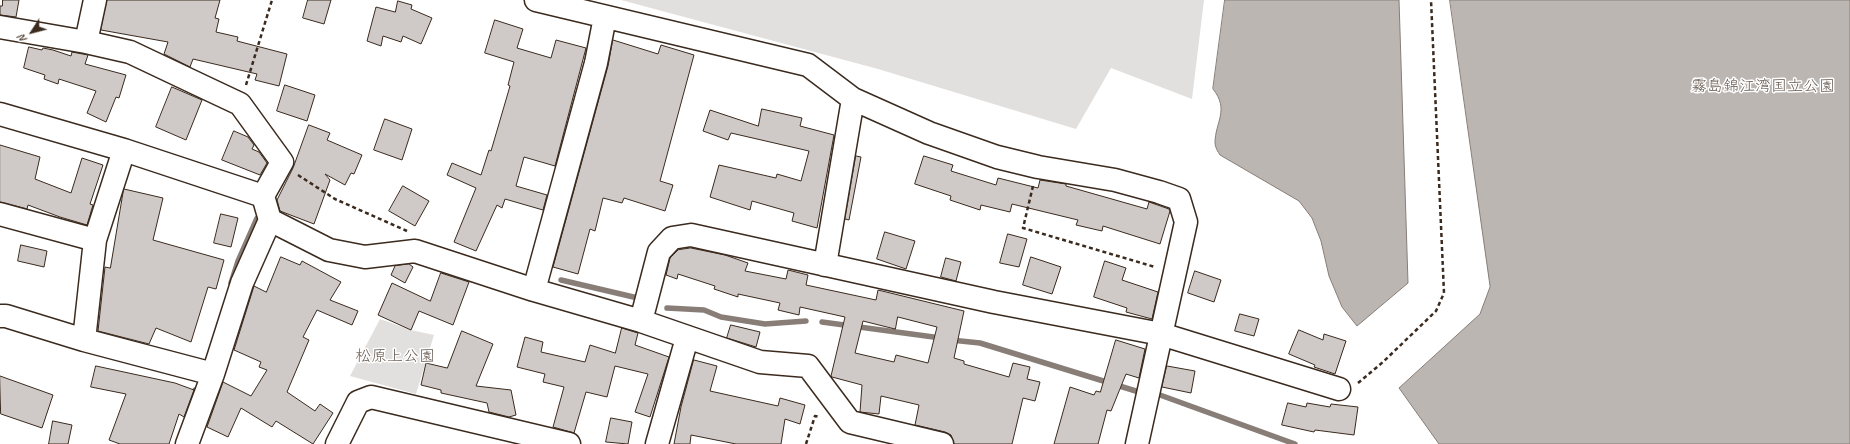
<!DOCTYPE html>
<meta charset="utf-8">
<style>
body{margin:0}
#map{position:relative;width:1850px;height:444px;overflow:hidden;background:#fff;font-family:Caveat,sans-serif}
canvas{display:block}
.north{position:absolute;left:12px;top:12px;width:40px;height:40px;-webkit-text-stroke:3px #fff;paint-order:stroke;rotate:234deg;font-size:11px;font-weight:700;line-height:16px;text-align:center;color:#3b2a1e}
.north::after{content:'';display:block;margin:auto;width:14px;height:18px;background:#3b2a1e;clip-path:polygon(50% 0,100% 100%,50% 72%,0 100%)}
</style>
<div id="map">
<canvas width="1850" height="444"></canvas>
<div class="north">N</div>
</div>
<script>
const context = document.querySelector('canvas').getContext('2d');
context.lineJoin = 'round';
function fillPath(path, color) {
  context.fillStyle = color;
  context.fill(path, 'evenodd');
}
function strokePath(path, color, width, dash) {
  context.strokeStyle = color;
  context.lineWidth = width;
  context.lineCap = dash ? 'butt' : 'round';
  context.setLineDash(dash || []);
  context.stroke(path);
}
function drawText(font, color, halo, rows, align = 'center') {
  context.font = font + ' Caveat,"Klee One",sans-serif';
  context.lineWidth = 3;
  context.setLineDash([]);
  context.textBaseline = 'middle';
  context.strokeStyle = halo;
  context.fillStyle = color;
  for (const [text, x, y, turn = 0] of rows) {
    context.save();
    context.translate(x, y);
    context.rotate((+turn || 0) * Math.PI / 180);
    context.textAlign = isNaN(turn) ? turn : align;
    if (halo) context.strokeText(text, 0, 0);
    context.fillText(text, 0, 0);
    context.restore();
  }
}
const green = new Path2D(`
 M621,0H1204L1192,99L1111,68L1076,129L878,69Z
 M380,319L411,330L434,335L416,394L350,376Z`);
const water = new Path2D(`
 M1225,0H1399L1408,283L1357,326L1342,307L1329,276L1321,241L1312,218L1299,201L1220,155C1218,152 1215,147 1215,143C1215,122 1230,110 1213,89Z
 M1450,0H1850V444H1439L1399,388L1480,314L1490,287Z`);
const stream = new Path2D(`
 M561,280L642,299
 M231,283L238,261L257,218
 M667,308L704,310L721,317L765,324L806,321
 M822,322L941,338
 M951,340L980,343L1139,392
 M1160,395L1295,444
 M189,406L195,390`);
const building = new Path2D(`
 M3,0H19L16,17L0,15V6H2Z
 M107,0H220L215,18L219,19L216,32L238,37L237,41L287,54L279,86L255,80L257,74L193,59L190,67L164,54L168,42L101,30Z
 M308,0H331L324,24L303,18Z
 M398,1L412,5L411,9L432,18L421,44L403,36L401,42L383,36L381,46L367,41L376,7L395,12Z
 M495,20L523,29L517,48L551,58L556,40L586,48L555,166L524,157L516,186L547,195L543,210L505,199L502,208L497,205L476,251L454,242L476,188L447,175L452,163L481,175L489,150L491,151L510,86L508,85L514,62L485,53Z
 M613,40L658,54L661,45L694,55L660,181L673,185L665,211L624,198L622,203L603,198L595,231L590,229L578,274L553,267L608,66Z
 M29,47L42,50L43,48L53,50L71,56L72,52L88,55L85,64L126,75L119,98L116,97L106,122L87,113L96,91L59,79L58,84L44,79L45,75L24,68Z
 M285,85L315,95L307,121L277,111Z
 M172,87L202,100L186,140L156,127Z
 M762,109L802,118L800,126L834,135L817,228L792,221L794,213L752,201L750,210L710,197L719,165L776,178L777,174L801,181L809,151L731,133L728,140L703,131L710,110L758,126Z
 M385,119L412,129L402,160L374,150Z
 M309,125L330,133L327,140L362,155L354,174L351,173L345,185L325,174L330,180L314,224L280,211L277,200L293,168Z
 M234,131L248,137L254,145L252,149L259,152L267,163L260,175L222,160Z
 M0,145L40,157L35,179L71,193L82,158L103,165L90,204L93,205L87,225L60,217L28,205L27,209L0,202Z
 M856,156L861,157L849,220L845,219Z
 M924,156L953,165L951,171L996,185L998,178L1038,188L1040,180L1066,184V186L1147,209L1149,202L1169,209L1170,211L1160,244L1103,226L1102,231L1076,225L1078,220L1012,204L1010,212L981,205L980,210L950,200L951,196L915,184Z
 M403,186L429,201L415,226L389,211Z
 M124,189L163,198L153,240L224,260L216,289L208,287L191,342L156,328L149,344L98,331L105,267L110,268Z
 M221,214L238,218L231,247L214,243Z
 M885,232L915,241L906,269L877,259Z
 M1008,234L1027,239L1019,267L1000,263Z
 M21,245L47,251L44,267L18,261Z
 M691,248L725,255L748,263L745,271L786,279L788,270L808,275L806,285L876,300L878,290L964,311L954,358L964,361V364L1009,377L1013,363L1030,367L1027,379L1040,382L1035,401L1023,398L1012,444H954L951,435L945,432L915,425L919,405L881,396L879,414L860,412L862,385L832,377L831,376L845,317L800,307L799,315L778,310L780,303L738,294V297L714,289L715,286L678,274L677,279L666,275L670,258L678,250ZM898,317L937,327L928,363L896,355L894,362L855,353L863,321L895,329Z
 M281,257L300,265L302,261L341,282L330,300L358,311L352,325L317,310L303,337L309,340L287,392L315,411L320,404L333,413L313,444L276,421L272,427L241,408L228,437L207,427L223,382L251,396L267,370L259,367L261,362L234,350L254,286L266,292Z
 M1031,257L1061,267L1052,294L1023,285Z
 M946,258L961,262L956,281L941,277Z
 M1105,261L1126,268L1122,280L1158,292L1152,319L1126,312L1127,308L1094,297Z
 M409,264L413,267L405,283L391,275L395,266Z
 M1195,271L1221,280L1214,302L1188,293Z
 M441,273L469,282L453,325L419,311L411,330L378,315L392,283L430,301Z
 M1240,314L1259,319L1254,336L1235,331Z
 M731,325L760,332L756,347L727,338Z
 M622,328L638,333L635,345L669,357L650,417L635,412L648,374L615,366L607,397L586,392L574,433L553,427L564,387L543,382L545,374L517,367L525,337L543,342L541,352L585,362L590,345L615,353Z
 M1299,330L1323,340L1324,334L1346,341L1335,374L1314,367L1315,365L1289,354Z
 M462,331L493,344L476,386L511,390L516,415L509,417L489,412L487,403L441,393V390L421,385L426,363L447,368Z
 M1116,340L1145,349L1139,378L1126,374L1111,411L1107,410L1098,444H1054L1070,387L1094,395L1096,391L1100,392Z
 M694,360L717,366L710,391L778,406L780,398L805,405L800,424L785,419L781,444H736L691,435L690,444H674L681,407Z
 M96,366L175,383L194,390L184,417L179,414L169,444H120L109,440L126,394L91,387Z
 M1167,366L1195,371L1191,393L1162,387Z
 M0,376L53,395L42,428L1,414Z
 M1288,403L1306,407L1307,403L1330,407L1331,404L1358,407L1354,435L1315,430L1314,432L1282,425Z
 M611,418L632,422L628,444L606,442Z
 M53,421L72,425L68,444H49Z`);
const path = new Path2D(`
 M246,85L272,0
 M298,175L335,199L407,231
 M1033,186L1023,228L1155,267
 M1358,383L1383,362L1436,311L1444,293L1431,0
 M806,444L815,416L820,417`);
const minor = new Path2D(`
 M536,0L808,65L853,99L929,133L997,157L1038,167L1115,180L1159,192L1179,199L1186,222L1137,444
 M0,27L86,42L130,52L206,88L240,104L282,162L263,196
 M86,42L95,0
 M0,114L124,150L263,196L270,220L242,283L213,374L187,444
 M0,214L95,240
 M270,220L329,250L365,257L415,251L534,290L641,321L760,362L808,366L850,422L942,444
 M825,265L853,99
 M534,290L596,63L605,17
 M0,316H6L84,340L213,374
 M641,321L659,252L672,238L691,235L994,302L1161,334L1339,389
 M84,340L95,240L124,150
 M337,444L358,402L371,397L569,444
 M657,444L687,338`);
const parkNames = [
 ["霧島錦江湾国立公園",1763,87],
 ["松原上公園",395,357]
];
fillPath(green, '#e2e0de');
fillPath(water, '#bcb6b3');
strokePath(water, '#887e77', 1);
strokePath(stream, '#887e77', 5.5);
fillPath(building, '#cfcac7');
strokePath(building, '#3b2a1e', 1);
strokePath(minor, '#3b2a1e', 25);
strokePath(path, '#3b2a1e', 2.5, [4, 3]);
strokePath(minor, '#fff', 22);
drawText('16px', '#65584e', '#fff', parkNames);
</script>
